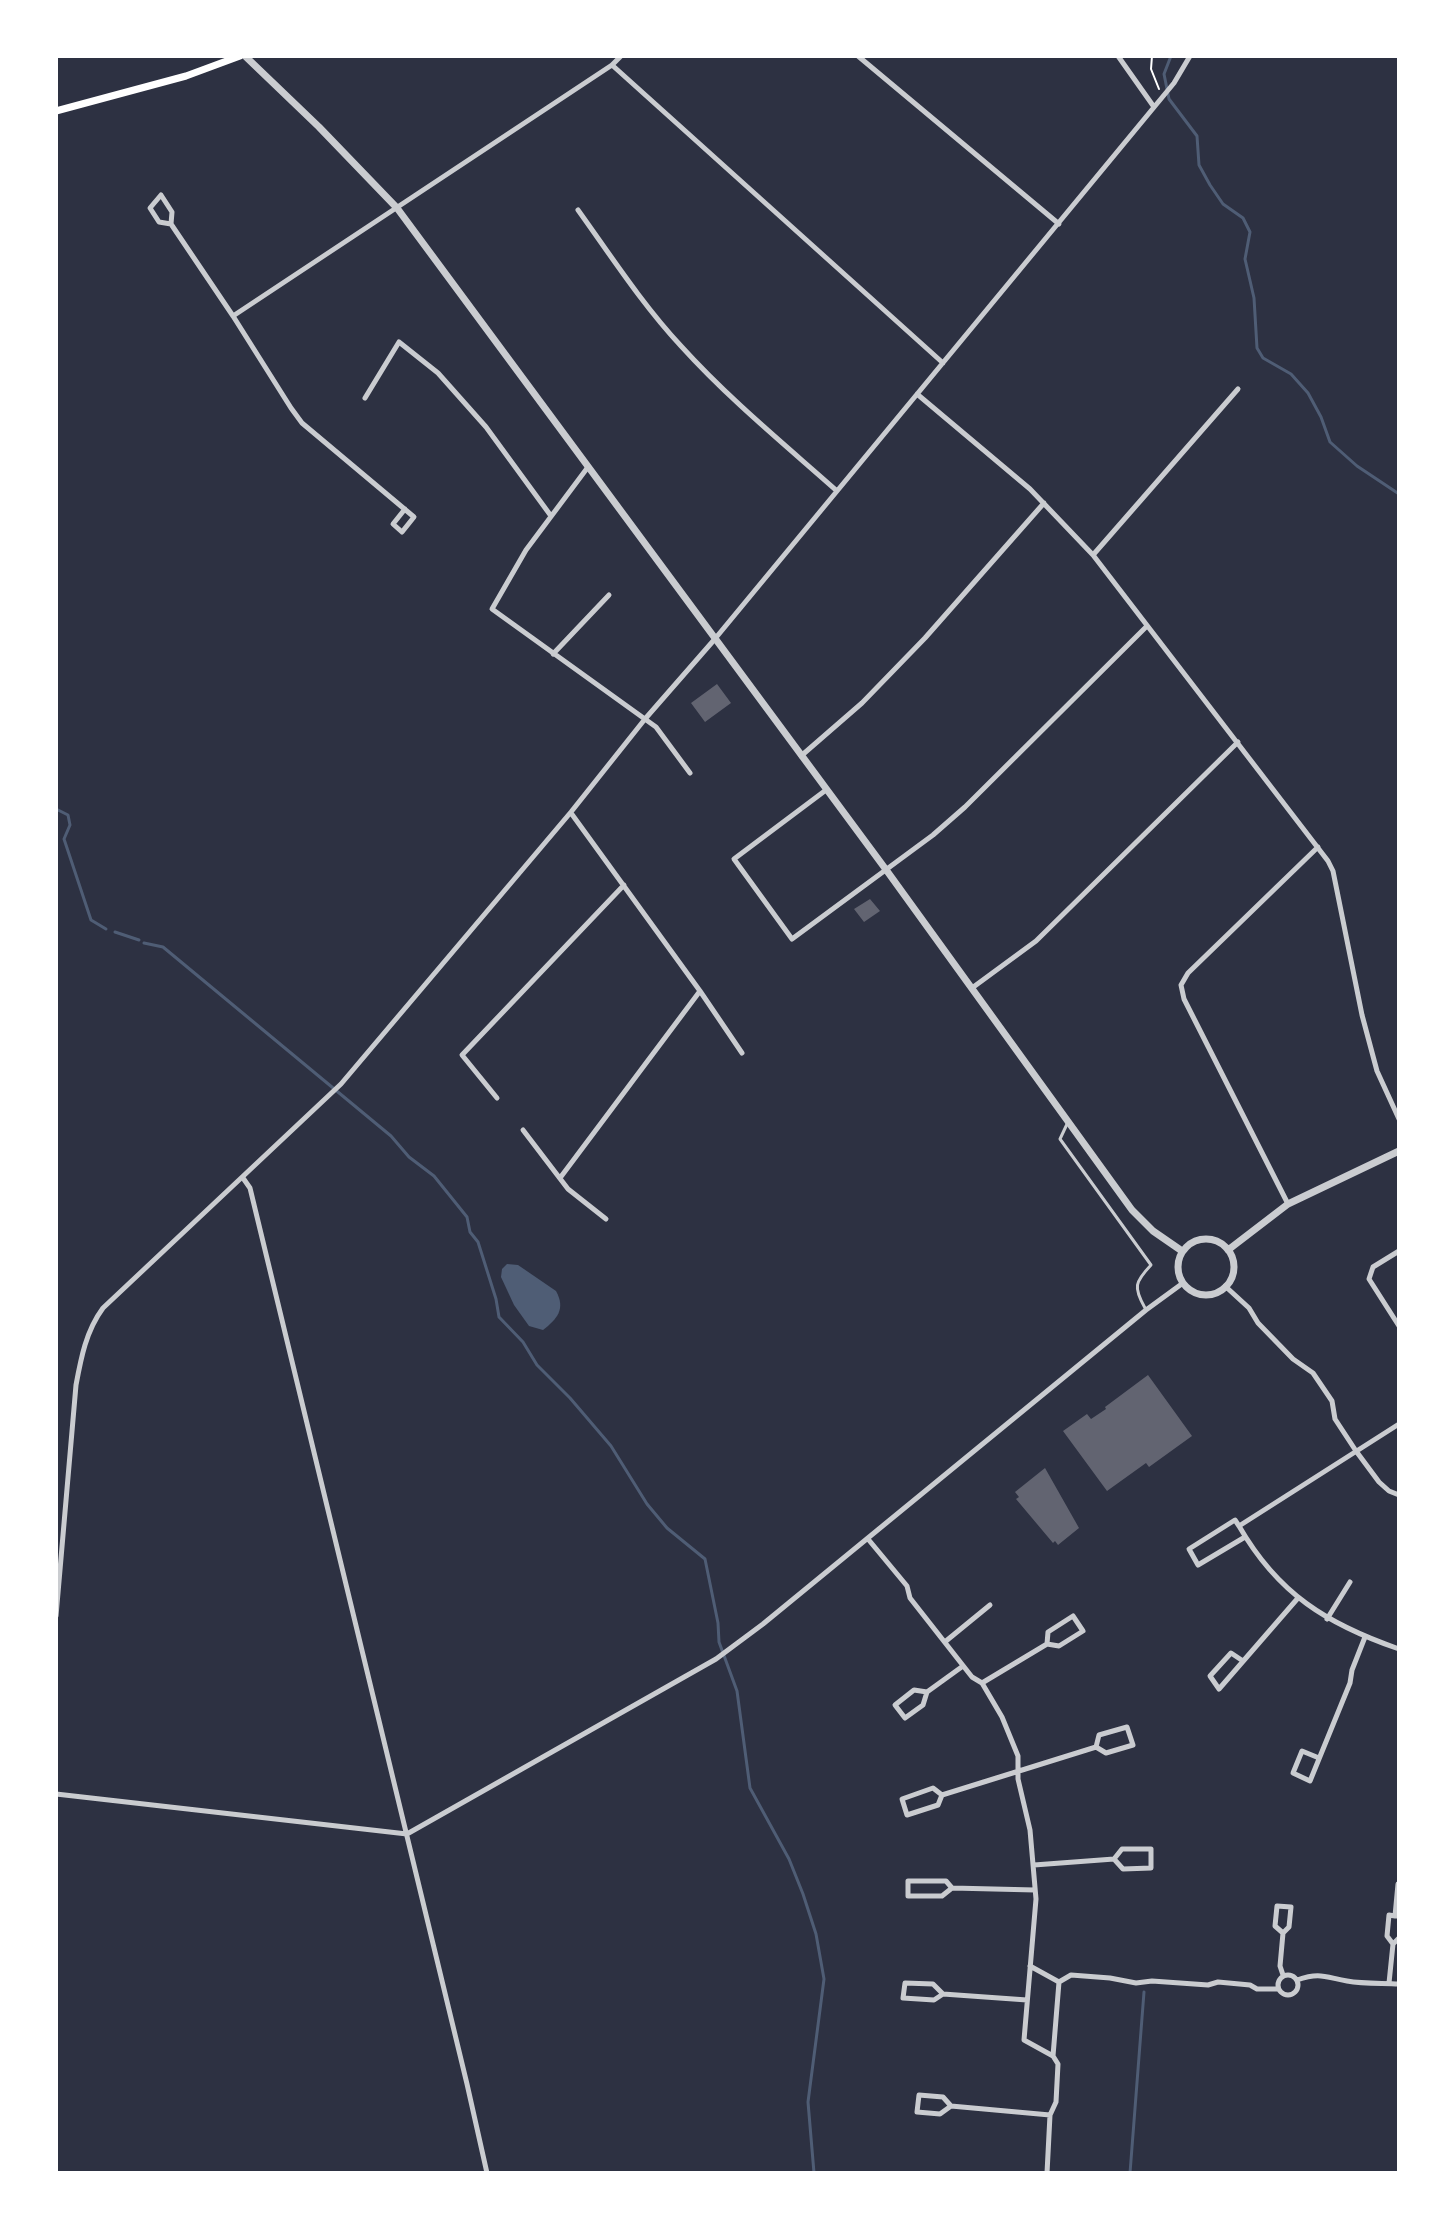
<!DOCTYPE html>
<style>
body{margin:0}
#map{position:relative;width:1455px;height:2229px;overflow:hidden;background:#2d3142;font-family:"IBM Plex Sans",sans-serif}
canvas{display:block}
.frame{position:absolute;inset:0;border:58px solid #fff;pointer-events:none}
</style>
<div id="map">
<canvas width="1455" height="2229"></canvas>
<div class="frame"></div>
</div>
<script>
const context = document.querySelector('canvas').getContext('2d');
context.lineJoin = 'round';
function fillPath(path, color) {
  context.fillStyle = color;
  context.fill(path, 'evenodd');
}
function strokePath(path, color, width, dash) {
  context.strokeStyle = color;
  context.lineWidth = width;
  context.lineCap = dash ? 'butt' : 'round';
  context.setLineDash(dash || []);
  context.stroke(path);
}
const water = new Path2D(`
 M507,1264L518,1265L556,1291C566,1309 557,1319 543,1330L529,1326L514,1305L501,1277L502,1269Z`);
const stream = new Path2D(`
 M1171,56L1164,74L1169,99L1197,136L1199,165L1210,185L1223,204L1243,218L1250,232L1245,259L1254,298L1257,348L1263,358L1291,374L1308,393L1321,417L1330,442L1357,466L1399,494
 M56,809L68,815L70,825L64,839L91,920L106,929
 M115,932L139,940
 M144,943L163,947L391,1136L409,1157L434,1176L467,1217L470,1232L478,1242L496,1299L499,1317L523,1342L537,1365L570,1398L611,1446L647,1504L667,1528L705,1559L718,1623L719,1642L737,1691L750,1788L789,1859L803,1894L816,1934L824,1979L808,2102L814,2173
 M1130,2173L1144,1992`);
const building = new Path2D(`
 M717,684L731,703L705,722L691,703Z
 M870,899L880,911L864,922L854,909Z
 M1148,1375L1192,1436L1149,1467L1146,1463L1107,1491L1063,1431L1087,1414L1091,1419L1106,1409L1105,1407Z
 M1045,1468L1079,1528L1058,1545L1055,1541L1053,1543L1016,1499L1019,1497L1015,1492Z`);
const path = new Path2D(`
 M1152,56L1151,69L1159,89`);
const service = new Path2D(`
 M1068,1122L1060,1139L1151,1265C1135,1282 1133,1287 1145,1308`);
const minor = new Path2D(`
 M858,56L1059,224
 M1118,56L1154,107
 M612,65L943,363
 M578,210C611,256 642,304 681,346C729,399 784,444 837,491
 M171,224L159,222L150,208L161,195L172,212L171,224L233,316L612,65L621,56
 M233,316L291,408L302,423L414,517L402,532L393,524L405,509
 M917,394L1030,489L1093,555L1328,861L1333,871L1362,1015L1377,1071L1399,1119
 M365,398L399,342L438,373L486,427L551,516
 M588,467L526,550L492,609L656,727L690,773
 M1093,555L1238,389
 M553,654L609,595
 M801,756L862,703L925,638L1044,503
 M826,790L734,859L792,939L933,835L965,807L1147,626
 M571,813L700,991L742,1053
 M972,988L1036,941L1238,742
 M497,1098L462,1055L624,885
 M523,1130L568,1189L606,1219
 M243,1178L250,1188L467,2084L487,2173
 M560,1178L700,991
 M1288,1204L1184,999L1181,985L1188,973L1318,847
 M1399,1251L1373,1267L1369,1279L1399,1326
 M1225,1286L1249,1308L1258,1323L1293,1359L1313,1373L1332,1401L1335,1419L1356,1451L1379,1482L1389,1491L1399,1495
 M1239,1526C1278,1594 1327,1624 1399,1649
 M1245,1537L1198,1565L1189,1549L1235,1520L1239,1526L1399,1424
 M868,1539L907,1586L910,1598L972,1677L982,1683L1002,1717L1018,1756V1779L1030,1830L1036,1899L1024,2040L1053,2056
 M56,1616L76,1385C81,1358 86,1331 103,1308L341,1084L571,812L645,719L714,640L1174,83L1190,56
 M1327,1619L1350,1582
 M946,1641L990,1605
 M1243,1661L1231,1653L1210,1676L1219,1689L1298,1598
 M982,1683L1047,1644L1059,1646L1083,1631L1073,1616L1048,1632L1047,1644
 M927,1692L914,1690L895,1705L905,1718L923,1705L927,1692L963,1666
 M1319,1758L1302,1751L1293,1773L1310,1781L1350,1683L1352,1670L1365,1637
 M56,1794L407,1834L716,1659L763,1624L1146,1310L1183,1283
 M942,1795L933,1788L902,1799L907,1815L938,1805L942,1795L1096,1747L1106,1753L1133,1745L1127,1727L1099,1735L1096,1747
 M1034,1865L1114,1859L1123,1869L1151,1868V1849H1122L1114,1859
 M1398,1884L1395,1916H1399
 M952,1888L946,1881H908V1896H942L952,1888L1035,1890
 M1283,1933L1275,1926L1277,1906L1291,1907L1289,1927L1283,1933L1280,1966L1283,1975
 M1393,1944L1387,1936L1389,1915L1395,1916
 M1030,1966L1059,1982L1071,1975L1110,1978L1136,1983L1152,1981L1208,1985L1218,1982L1250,1985L1257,1989H1278
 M1278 1985a10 10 0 1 1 20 0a10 10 0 1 1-20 0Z
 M1297,1980C1320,1972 1325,1977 1347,1981C1364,1984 1382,1983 1399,1984
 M1389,1983L1393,1944L1399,1938
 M943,1994L933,1984L905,1983L903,1998L934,2000L943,1994L1027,2000
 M951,2106L940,2114L917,2112L919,2095L943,2097L951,2106L1050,2115
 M1047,2173L1050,2115L1056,2102L1058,2064L1053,2056L1059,1982`);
const tertiary = new Path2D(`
 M245,56L319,127L397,208L887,871L1132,1210L1153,1231L1182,1251
 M1178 1267a28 28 0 1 1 56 0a28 28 0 1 1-56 0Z
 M1228,1250L1288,1204L1399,1151`);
const secondary = new Path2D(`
 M56,111L186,76L240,56`);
fillPath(water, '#4f5d75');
strokePath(stream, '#4f5d75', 3);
fillPath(building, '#626471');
strokePath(path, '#fff', 2);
strokePath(service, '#caccd0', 3);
strokePath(minor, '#caccd0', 5);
strokePath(tertiary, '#caccd0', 7);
strokePath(secondary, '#fff', 7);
</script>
